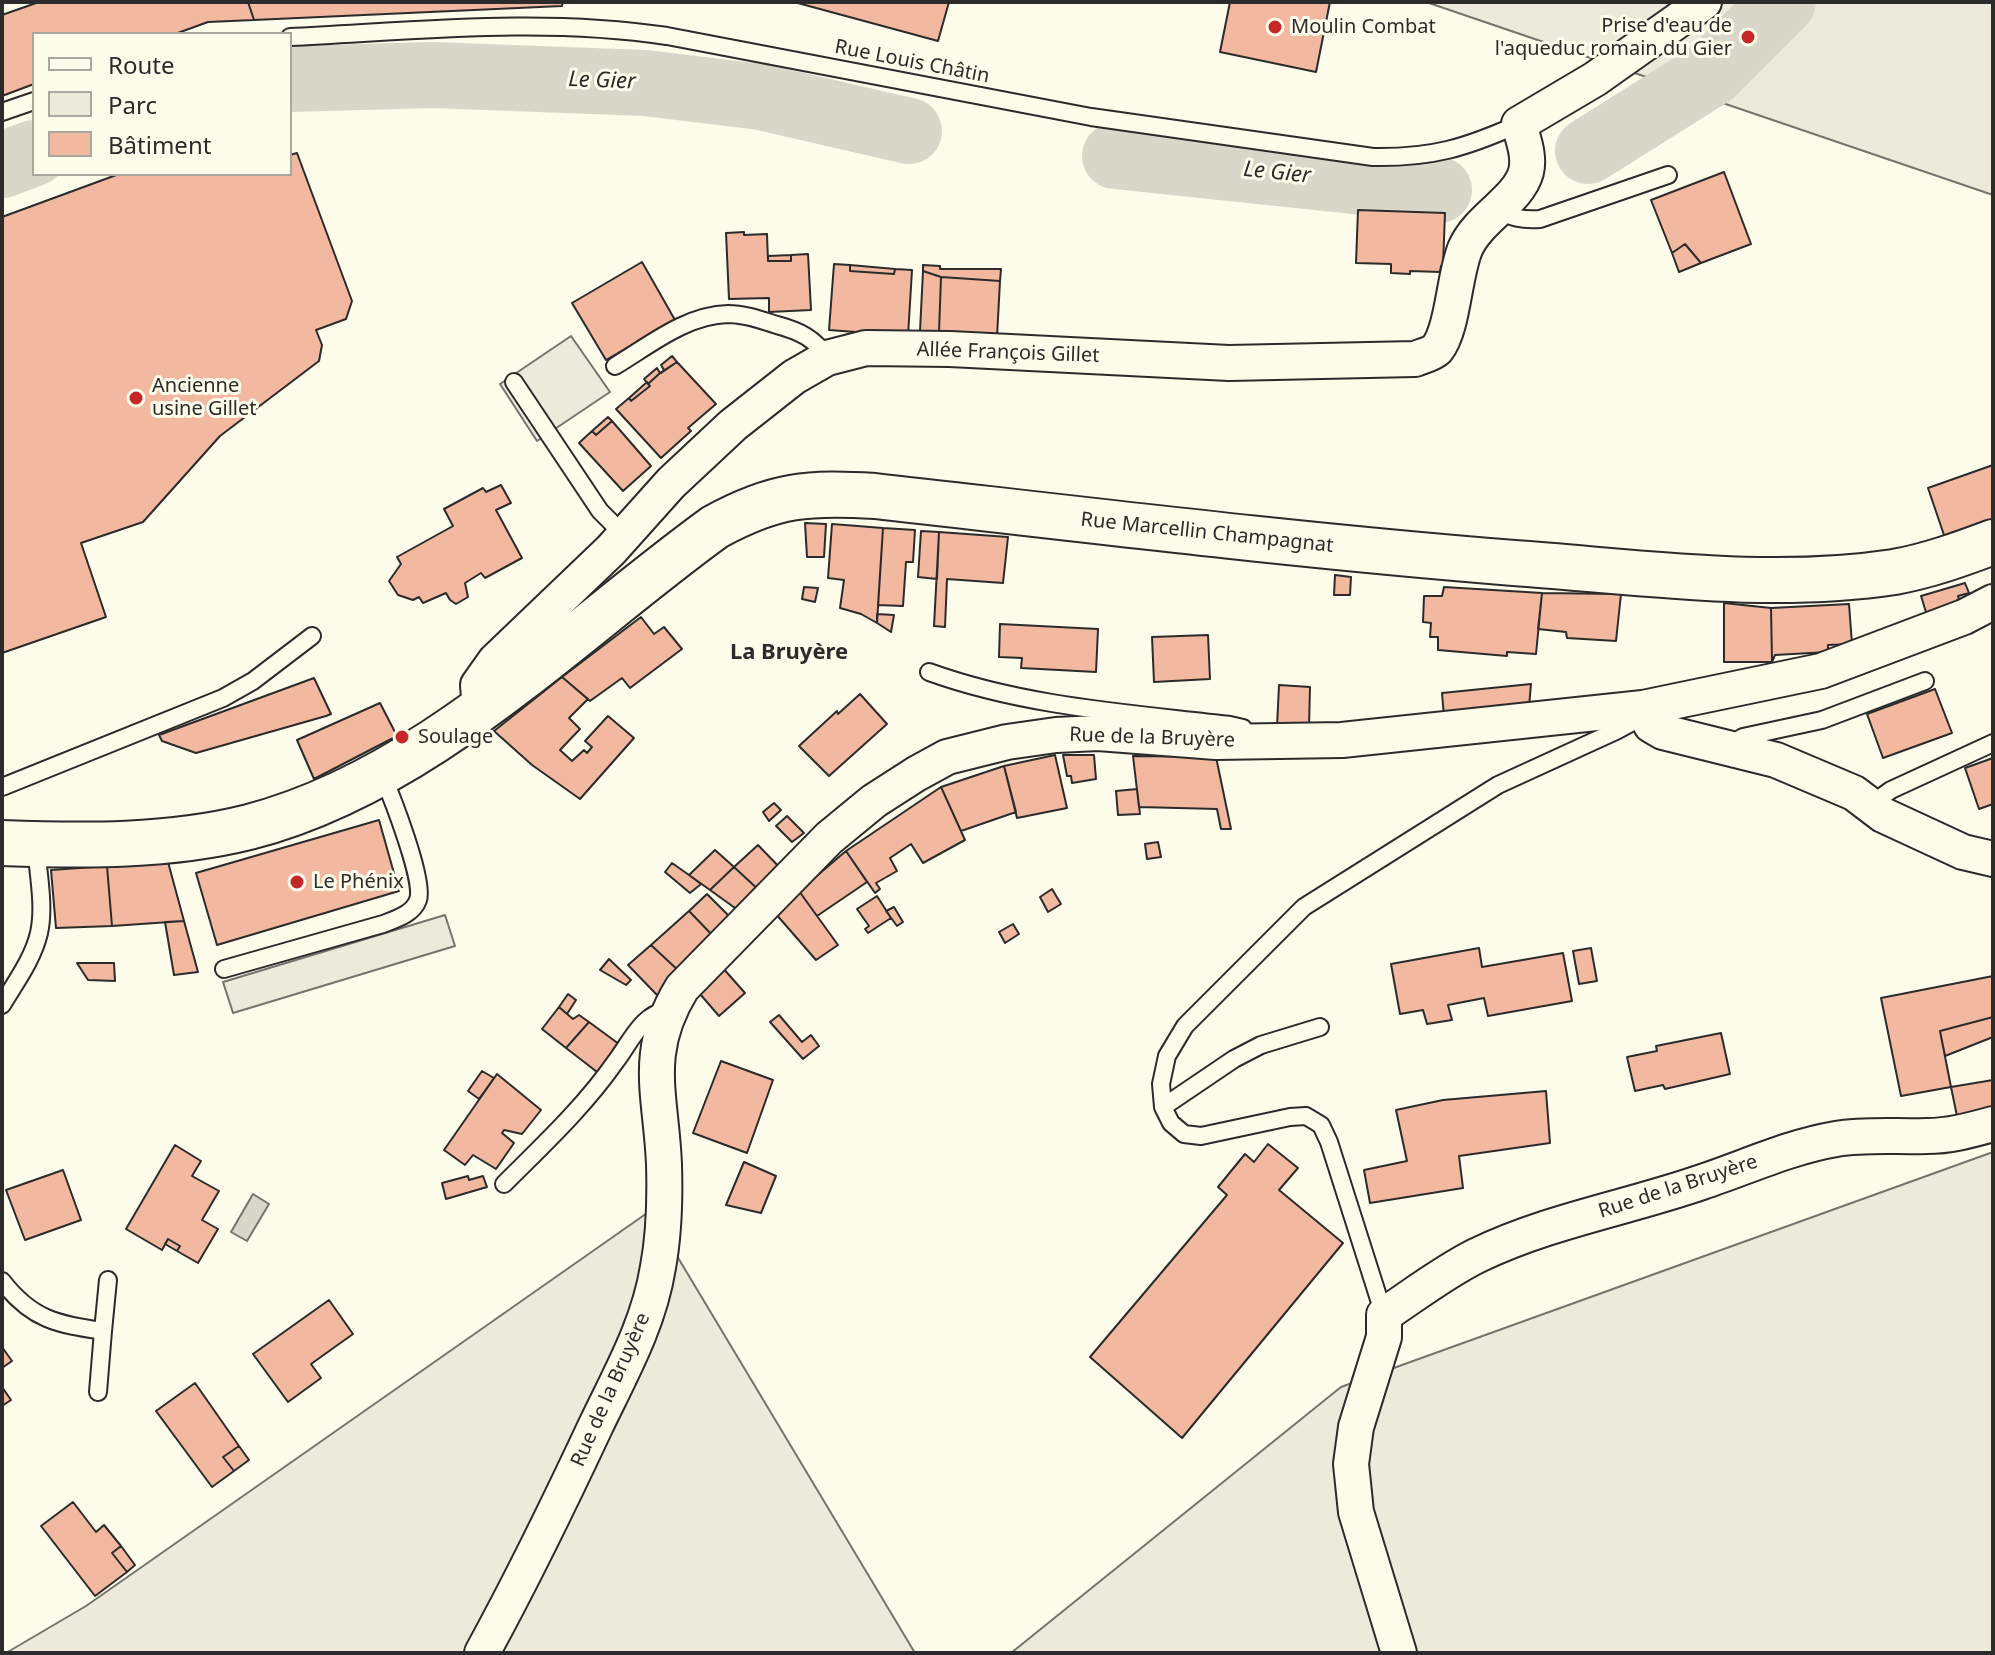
<!DOCTYPE html>
<meta charset="utf-8">
<style>
body{margin:0}
#map{position:relative;width:1995px;height:1655px;overflow:hidden;background:#fdfbea;font-family:"Noto Sans",sans-serif}
canvas{display:block}
.frame{position:absolute;inset:0;border:4px solid #2b2b2b;pointer-events:none}
.legend{position:absolute;left:32px;top:32px;width:260px;height:144px;box-sizing:border-box;background:#fdfbea;border:2px solid #a9a89e;margin:0;padding:10px 14px;list-style:none;font-size:24px;color:#2b2b2b}
.legend li{display:flex;align-items:center;gap:16px;height:40px}
.legend b{width:40px;border:2px solid #a9a89e}
</style>
<div id="map">
<canvas width="1995" height="1655"></canvas>
<div class="frame"></div>
<ul class="legend">
<li><b style="height:10px;background:#fdfbea"></b>Route</li>
<li><b style="height:22px;background:#ecebdb"></b>Parc</li>
<li><b style="height:22px;background:#f2b8a0"></b>Bâtiment</li>
</ul>
</div>
<script>
const context = document.querySelector('canvas').getContext('2d');
context.lineJoin = 'round';
function fillPath(path, color) {
  context.fillStyle = color;
  context.fill(path, 'evenodd');
}
function strokePath(path, color, width, dash) {
  context.strokeStyle = color;
  context.lineWidth = width;
  context.lineCap = dash ? 'butt' : 'round';
  context.setLineDash(dash || []);
  context.stroke(path);
}
function drawText(font, color, halo, rows, align = 'center') {
  context.font = font + ' "Noto Sans",sans-serif';
  context.lineWidth = 6;
  context.setLineDash([]);
  context.textBaseline = 'middle';
  context.strokeStyle = halo;
  context.fillStyle = color;
  for (const [text, x, y, turn = 0] of rows) {
    context.save();
    context.translate(x, y);
    context.rotate((+turn || 0) * Math.PI / 180);
    context.textAlign = isNaN(turn) ? turn : align;
    if (halo) context.strokeText(text, 0, 0);
    context.fillText(text, 0, 0);
    context.restore();
  }
}
const green = new Path2D(`
 M1426,2H1993V195Z
 M1993,1152V1653H1011L1341,1387Z
 M650,1211L915,1653H6L86,1606Z`);
const parking = new Path2D(`
 M571,336L610,392L537,441L500,384Z
 M445,915L455,946L233,1013L223,982Z`);
const water = new Path2D(`
 M253,1194L269,1204L247,1241L231,1232Z`);
const river = new Path2D(`
 M290,79L433,75L645,83L761,97L909,131
 M1588,151L1712,73L1783,2
 M1115,156L1439,190
 M2,165L34,153`);
const building = new Path2D(`
 M39,2H248L254,20L208,22L175,34H34V84L2,96V15Z
 M248,2H563L562,6L254,20Z
 M794,2H949L938,41Z
 M1230,2H1330L1316,72L1220,52Z
 M297,153L352,301L346,319L316,330L322,345L319,361L220,436L143,522L81,543L106,617L2,653V217L119,174H290V155Z
 M1724,172L1751,244L1701,263L1685,244L1672,253L1651,200Z
 M1358,210L1445,213L1443,266H1441L1440,272L1410,271V274L1391,273V264L1356,263Z
 M744,232V235L767,234L768,261H791V255L808,254L811,310L769,312V298L729,299L726,233Z
 M1685,244L1701,263L1679,272L1672,253Z
 M791,255V261H768V256Z
 M642,262L675,320L606,360L572,303Z
 M834,264L850,265V271L894,274L895,269L912,270L908,336L829,330Z
 M850,265L895,269L894,274L850,271Z
 M923,265L940,266V269H1001L1000,281L941,277L923,271Z
 M923,271L941,277L939,332L920,331Z
 M941,277L1000,281L997,337L939,332Z
 M672,356L677,362L661,373L664,370L661,365Z
 M677,362L716,404L688,428L691,431L661,458L616,409L629,398L631,401L650,386L648,384L660,373Z
 M657,368L660,373L648,384L644,379Z
 M647,382L650,386L631,401L629,398Z
 M608,417L612,421L596,435L592,431Z
 M612,421L651,466L623,491L579,443L592,431L596,435Z
 M1993,465V522L1945,538L1928,488Z
 M501,485L511,503L496,510L522,558L485,578L481,573L465,583L468,597L456,604L450,600L446,593L423,603L419,597L413,600L398,595L389,581L401,564L397,557L453,526L444,509L483,488L486,492Z
 M805,523L826,524L824,557H807Z
 M832,524L883,528L877,623L861,614L840,608L844,580L828,578Z
 M883,528L915,530L913,562H906L903,606L878,605Z
 M921,531L939,532L937,579L918,577Z
 M939,532L1008,537L1003,583L947,579L945,627L934,626Z
 M1335,575L1351,577L1350,595H1334Z
 M1965,583L1969,593L1958,596L1962,609L1929,622L1921,596Z
 M804,587L818,588L815,602L802,599Z
 M1444,587L1542,593L1536,654L1507,652V656L1438,650V637H1430L1431,623L1423,622L1424,596H1442Z
 M1542,593L1621,594L1616,641L1567,638L1566,632L1538,629Z
 M1724,603L1771,608L1772,662H1724Z
 M1849,604L1852,644L1828,645V652L1775,655L1772,662L1771,608Z
 M877,614L894,615L891,632L877,623Z
 M641,617L654,634L664,627L682,649L630,688L622,678L590,701L562,677Z
 M1000,624L1098,629L1096,672L1021,668L1022,658L999,657Z
 M1208,635L1210,679L1154,682L1152,637Z
 M562,677L588,699L569,718L580,729L560,750L572,761L584,750L587,753L592,747L585,741L608,716L634,738L580,799L532,765L494,731Z
 M314,678L331,714L326,716L196,753L162,741L159,735Z
 M1531,684L1529,707L1444,717L1442,693Z
 M1279,685L1310,687L1309,728L1277,727Z
 M1935,689L1952,733L1883,758L1867,714Z
 M860,694L887,724L829,776L799,746L837,711L838,714Z
 M380,703L397,736L314,779L297,740Z
 M1055,755L1067,808L1017,818L1004,766Z
 M1063,755H1094L1096,779L1072,783L1071,776H1067Z
 M1133,756L1216,757L1231,829H1221L1217,809L1139,807Z
 M1993,758V804L1979,809L1965,768Z
 M1004,766L1016,812L961,831L941,787Z
 M941,787L965,840L923,863L911,844L890,858L897,871L876,883L880,889L875,893L846,851Z
 M1137,789L1140,814L1118,815L1116,791Z
 M774,803L781,810L769,821L763,812Z
 M787,816L804,833L792,842L776,826Z
 M379,820L399,891L217,945L196,873Z
 M1158,842L1161,857L1147,859L1145,844Z
 M758,845L784,872L762,893L734,867Z
 M715,850L734,867L710,890L689,875Z
 M846,851L867,882L817,916L799,891Z
 M168,862L184,921L112,926L107,866Z
 M672,863L689,875L701,884L690,893L665,872Z
 M107,866L112,926L56,928L51,870Z
 M734,867L762,893L742,913L710,890Z
 M1052,889L1061,904L1048,912L1040,897Z
 M799,891L838,945L816,960L775,913Z
 M707,894L734,921L716,939L689,911Z
 M877,896L891,918L868,933L865,929L869,926L857,909Z
 M894,907L903,922L897,926L886,911Z
 M689,911L716,939L681,973L651,945Z
 M184,921L198,972L174,975L165,922Z
 M1013,924L1019,934L1005,943L999,932Z
 M651,945L681,973L658,996L628,965Z
 M1479,948L1482,967L1563,953L1572,1001L1488,1016L1484,998L1448,1005L1452,1020L1427,1024L1423,1010L1400,1014L1391,964Z
 M1591,948L1597,981L1579,984L1573,951Z
 M609,959L631,980L626,985L600,970Z
 M77,963H114L115,981L88,980Z
 M722,967L745,993L719,1016L700,994Z
 M1993,976V1017L1940,1031L1951,1087L1901,1096L1881,998Z
 M568,994L576,1000L567,1014L559,1007Z
 M559,1007L573,1019L579,1015L589,1022L566,1048L542,1029Z
 M779,1015L802,1042L811,1035L819,1046L803,1059L770,1022Z
 M1993,1017V1037L1945,1056L1940,1031Z
 M589,1022L623,1047L601,1075L566,1048Z
 M1721,1033L1730,1074L1665,1089L1663,1085L1635,1091L1627,1057L1657,1051L1656,1046Z
 M721,1061L773,1080L747,1153L693,1133Z
 M482,1071L494,1078L479,1099L468,1091Z
 M497,1074L541,1110L522,1134L504,1130L502,1133L514,1143L496,1169L473,1155L465,1165L444,1150Z
 M1993,1080V1113L1958,1121L1951,1087Z
 M1546,1091L1550,1143L1459,1156L1463,1188L1370,1203L1364,1170L1407,1161L1396,1110L1443,1100Z
 M1268,1144L1298,1168L1279,1190L1343,1243L1182,1438L1090,1357L1227,1195L1218,1187L1245,1154L1254,1162Z
 M175,1145L201,1161L192,1176L219,1191L202,1220L218,1229L198,1263L177,1251L180,1246L168,1239L162,1250L126,1229Z
 M744,1162L776,1176L761,1213L726,1205Z
 M63,1170L81,1220L25,1240L6,1190Z
 M468,1176L469,1180L483,1176L487,1187L446,1199L442,1183Z
 M168,1239L180,1246L177,1251L165,1244Z
 M329,1300L353,1334L311,1364L321,1378L288,1402L253,1354Z
 M2,1347L12,1361L2,1368Z
 M195,1383L239,1446L223,1457L234,1471L212,1487L156,1411Z
 M2,1387L11,1400L2,1406Z
 M239,1446L249,1460L234,1471L223,1457Z
 M73,1502L96,1532L104,1525L121,1546L112,1553L127,1572L95,1596L41,1526Z
 M121,1546L135,1565L127,1572L112,1553Z`);
const lane = new Path2D(`
 M290,37C415,31 542,17 667,36L1091,117L1373,157C1432,158 1465,148 1519,124
 M2,112L34,101
 M1496,209C1511,218 1522,220 1540,219L1668,175
 M615,366C650,345 686,315 728,314C745,314 761,320 777,325C799,331 815,338 827,358
 M514,382L600,511L624,535
 M929,672C1026,707 1129,713 1230,725L1243,728L1246,736
 M1734,749L1737,741L1743,737L1822,720L1925,681
 M2,787L223,698L253,681L312,636
 M1870,805L1891,790L1993,743
 M224,969L383,924C396,919 413,914 418,900C425,881 391,795 382,774
 M2,1005C15,983 33,959 39,933C45,906 38,873 36,846
 M1163,1107L1234,1059L1261,1045L1320,1027
 M504,1184C543,1145 584,1107 616,1061C628,1046 644,1010 667,1012
 M2,1281C32,1320 57,1324 103,1331L98,1392
 M1384,1315L1329,1142L1321,1125L1306,1116L1290,1117L1201,1136L1184,1134L1171,1123L1163,1107L1161,1084L1167,1056L1185,1026L1304,907L1498,785L1616,731L1629,724L1640,713
 M103,1331L108,1280`);
const street = new Path2D(`
 M484,706L479,697L478,685L495,661L611,550L671,483L733,425L794,377L827,358L866,348L950,349L1229,363L1415,359C1422,356 1432,354 1437,349C1453,329 1454,276 1465,249C1478,218 1518,201 1526,172C1530,156 1523,139 1519,124L1595,79L1704,2
 M1643,708L1651,725L1663,732L1776,760L1854,793L1883,815L1963,852L1993,859
 M482,1653C523,1578 560,1502 596,1425C621,1373 649,1324 658,1267C664,1235 665,1197 664,1164C661,1094 642,1053 682,988L829,838L874,801L916,774L947,757L1007,742L1056,735L1098,733L1216,742L1342,740L1643,708L1821,671L1964,617L1993,602
 M1399,1653L1356,1512L1351,1464L1356,1427L1384,1337V1315C1414,1295 1444,1272 1476,1256C1548,1221 1627,1208 1702,1182C1747,1167 1789,1147 1836,1139C1866,1134 1897,1137 1927,1136C1950,1136 1971,1130 1993,1124`);
const secondary = new Path2D(`
 M2,843C84,846 169,847 249,827C427,781 570,632 715,527C775,494 809,492 875,496C1088,520 1301,546 1514,563C1640,572 1769,591 1894,572C1928,566 1961,554 1993,542`);
const markers = [
 [1275,27,8,"#c62828"],
 [1748,37,8,"#c62828"],
 [136,398,8,"#c62828"],
 [402,737,8,"#c62828"],
 [297,882,8,"#c62828"]
];
const poiNames = [
 ["Prise d'eau de",1732,26,"right"],
 ["l'aqueduc romain du Gier",1732,49,"right"],
 ["Moulin Combat",1291,27],
 ["Ancienne",152,386],
 ["usine Gillet",152,409],
 ["Soulage",418,737],
 ["Le Phénix",313,882]
];
const streetNames = [
 ["Rue Louis Châtin",912,62,11],
 ["Allée François Gillet",1008,353,2],
 ["Rue Marcellin Champagnat",1207,533,6],
 ["Rue de la Bruyère",1152,738,2],
 ["Rue de la Bruyère",1678,1187,-18],
 ["Rue de la Bruyère",611,1390,-66]
];
const waterNames = [
 ["Le Gier",602,81,2],
 ["Le Gier",1277,173,6]
];
const neighbourhoodNames = [
 ["La Bruyère",789,653]
];
fillPath(green, '#ecebdb');
strokePath(green, '#74746e', 2);
fillPath(parking, '#eceadb');
strokePath(parking, '#74746e', 2);
fillPath(water, '#d8d7c9');
strokePath(water, '#74746e', 2);
strokePath(river, '#d8d7c9', 66);
fillPath(building, '#f2b8a0');
strokePath(building, '#2b2b2b', 2);
strokePath(lane, '#2b2b2b', 20);
strokePath(street, '#2b2b2b', 38);
strokePath(secondary, '#2b2b2b', 48);
strokePath(lane, '#fdfbea', 16);
strokePath(street, '#fdfbea', 34);
strokePath(secondary, '#fdfbea', 44);
for (const [x, y, r, color] of markers) {
  const dot = new Path2D();
  dot.arc(x, y, r, 0, 2 * Math.PI);
  context.fillStyle = color;
  context.fill(dot);
  strokePath(dot, '#fdfbea', 3);
}
drawText('20px', '#2b2b2b', '#fdfbea', poiNames, 'left');
drawText('20px', '#2b2b2b', '#fdfbea', streetNames);
drawText('italic 22px', '#2b2b2b', '#fdfbea', waterNames);
drawText('bold 22px', '#2b2b2b', '#fdfbea', neighbourhoodNames);
</script>
